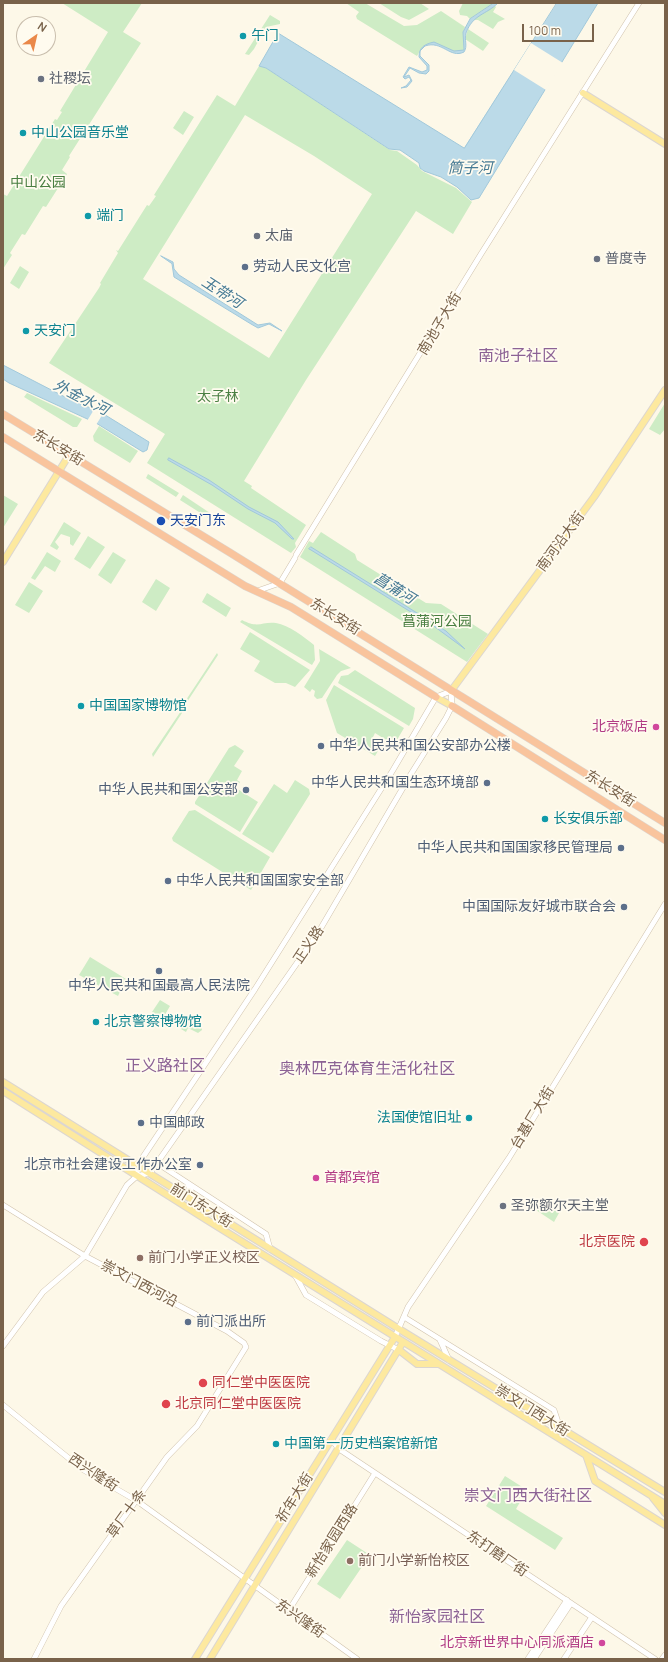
<!DOCTYPE html>
<meta charset="utf-8">
<style>
body{margin:0}
#map{position:relative;width:668px;height:1662px;overflow:hidden;background:#fdf8e8;font-family:Manrope,sans-serif}
canvas{display:block}
.frame{position:absolute;inset:0;border:4px solid #79624a;pointer-events:none}
.north{position:absolute;left:16px;top:16px;width:40px;height:40px;box-sizing:border-box;background:#fffbef;border:1px solid #c9bead;border-radius:50%;rotate:34deg;font-size:11px;font-weight:700;line-height:16px;text-align:center;color:#79624a}
.north::after{content:'';display:block;margin:auto;width:14px;height:18px;background:#ea8849;clip-path:polygon(50% 0,100% 100%,50% 72%,0 100%)}
.scale{position:absolute;left:522px;top:24px;width:72px;height:18px;box-sizing:border-box;border:2px solid #79624a;border-top:0;padding-left:5px;font-size:12px;line-height:14px;white-space:nowrap;color:#79624a;-webkit-text-stroke:3px #fffbef;paint-order:stroke}
</style>
<div id="map">
<canvas width="668" height="1662"></canvas>
<div class="frame"></div>
<div class="north">N</div>
<div class="scale">100 m</div>
</div>
<script>
const context = document.querySelector('canvas').getContext('2d');
context.lineJoin = 'round';
function fillPath(path, color) {
  context.fillStyle = color;
  context.fill(path, 'evenodd');
}
function strokePath(path, color, width, dash) {
  context.strokeStyle = color;
  context.lineWidth = width;
  context.lineCap = dash ? 'butt' : 'round';
  context.setLineDash(dash || []);
  context.stroke(path);
}
function drawText(font, color, halo, rows, align = 'center') {
  context.font = font + ' Manrope,"Noto Sans SC",sans-serif';
  context.lineWidth = 3.5;
  context.setLineDash([]);
  context.textBaseline = 'middle';
  context.strokeStyle = halo;
  context.fillStyle = color;
  for (const [text, x, y, turn = 0] of rows) {
    context.save();
    context.translate(x, y);
    context.rotate((+turn || 0) * Math.PI / 180);
    context.textAlign = isNaN(turn) ? turn : align;
    if (halo) context.strokeText(text, 0, 0);
    context.fillText(text, 0, 0);
    context.restore();
  }
}
const green = new Path2D(`
 M62,3H142L123,32L141,43L69,156L70,157L62,170L67,174L46,207L43,206L25,235L22,234L10,253L12,255L3,269V194L7,196L55,119L57,120L62,112L60,111L108,32Z
 M346,3H365L404,26L417,25L441,11L465,27L463,32L464,50C446,59 434,26 417,56L357,19L356,16L359,12Z
 M379,3H420L429,9L409,20L401,17Z
 M463,3H494L470,19L467,16L460,15L459,11Z
 M495,6L496,7L493,12L505,19L498,22L493,29L478,20H474L480,13Z
 M270,15L280,21V24L266,27L254,49L249,55L245,54Z
 M468,29L489,43L483,51L465,39Z
 M259,66L266,68L390,150L397,151L417,165L422,171L456,188L472,202L453,234L416,211L306,380L244,481L252,486L251,488L306,525L295,543L296,547L291,553L147,463L165,434L49,363L99,288L101,284L100,283L118,253L116,250L118,251L147,205L149,206L156,196L154,195L217,95L235,106ZM245,115L314,156L372,194L269,358L143,279Z
 M184,111L194,117L183,135L173,128Z
 M20,266L29,272L19,289L10,283Z
 M27,393L82,419L77,427H73L24,397Z
 M665,403V429L660,435L649,429Z
 M99,426L138,451L130,463L94,441L93,436Z
 M148,474L179,493L176,497L146,478Z
 M3,495L18,504L3,528Z
 M183,495L213,515L210,519L180,500Z
 M64,522L81,533L73,546L70,544V537L61,534L55,542L59,547L57,550L50,546Z
 M321,532L355,554L357,560L426,603L441,604L488,634L467,662L300,557L309,541L313,543Z
 M88,536L105,547L90,569L74,559Z
 M47,552L61,561L55,572L45,566L35,580L31,578Z
 M113,552L126,560L111,584L98,575Z
 M156,579L170,588L156,611L142,602Z
 M29,582L43,591L29,613L15,605Z
 M207,593L231,608L226,617L202,602Z
 M242,620C259,629 262,621 276,623C289,625 304,637 314,645L315,660L312,665L240,622Z
 M250,632L310,670L295,687L286,683H275L254,671L260,661L240,649Z
 M319,649L351,668L341,671L337,675L322,698L317,699L314,696L315,691L312,689L310,692L304,687L320,661Z
 M217,653L218,655L187,702L186,700Z
 M355,670L415,708L413,719L409,726L338,683L341,676L348,675Z
 M334,685L404,728L394,745L375,733L372,739L381,746L375,756L337,733L326,700Z
 M181,711L182,713L153,757L152,754Z
 M235,745L244,751L234,766L242,771L237,780L240,782L236,788L258,802L240,832L195,804V802L229,748Z
 M295,780L309,789L310,794L273,853L242,834L274,784L287,793Z
 M195,810L270,857L251,890L173,841L172,838L189,811Z
 M90,957L126,979L118,996L79,975Z
 M160,1000L170,1006L163,1018L156,1015L152,1012Z
 M184,1016L202,1026V1030L198,1033L188,1028L186,1032L181,1029L179,1025Z
 M541,1202L559,1213L554,1222L536,1210Z
 M505,1476L527,1490L516,1509L563,1538L555,1550L486,1506Z
 M347,1540L370,1555L340,1599L317,1584Z`);
const water = new Path2D(`
 M494,3H498C486,15 473,14 466,33C464,40 468,46 464,52C450,59 442,40 425,46L420,51V56L429,65V71L426,74L419,73L410,68L404,77L409,75L412,81L407,87L401,88L406,86L411,80L409,77L405,79L403,77L409,67L422,72L427,70V66L419,57C419,47 425,44 434,42L454,51L464,50L463,32L470,19Z
 M557,3H598L479,198L471,200L457,187L441,177L424,171L420,168L419,163L400,150L389,149L266,68L259,66L278,33L464,148Z
 M161,256L173,262L174,269L179,275L258,325L270,323L282,331L269,324L258,328L251,324L174,277L172,264Z
 M3,365L63,396L102,413L149,442L147,450L143,452L96,423L9,383L3,379Z
 M169,458L209,480L249,507L278,522L294,539H292L275,523L248,509L212,485L168,460Z
 M311,547L446,631L465,649L435,627L311,550L309,549Z`);
const pier = new Path2D(`
 M531,43L563,63L546,90L514,70Z
 M95,408L104,412L96,425L87,421Z`);
const minor = new Path2D(`
 M296,555L481,254L639,3
 M257,591L280,583L295,558
 M157,1163L266,1234L270,1249
 M188,1185L197,1203
 M3,1205L85,1256L227,1331L244,1343L246,1347L197,1426L167,1457L61,1606L34,1659
 M295,1275L306,1295L381,1341L399,1350
 M404,1317L554,1410L560,1428
 M395,1337L408,1307L509,1158L665,904
 M440,1340L449,1360
 M3,1346L43,1292L85,1256L127,1185L137,1176L150,1173L318,933L411,774L446,718L452,706L451,691L436,697L393,770L255,989L137,1166V1176
 M3,1405L82,1469L137,1501L357,1659
 M331,1439L339,1449L655,1659
 M289,1610L375,1473
 M528,1659L567,1600
 M534,1659L571,1603
 M564,1659L592,1617
 M662,1659L665,1655`);
const major = new Path2D(`
 M583,93L665,144
 M3,562L69,455
 M451,691L594,497L665,390
 M436,697L452,706
 M3,1082L399,1329L665,1492
 M3,1091L207,1220L665,1504
 M399,1350L417,1364H439
 M586,1455L595,1481L665,1525
 M653,1498L665,1513
 M195,1659L395,1337
 M210,1659L403,1342`);
const highway = new Path2D(`
 M3,414L229,552L665,823
 M3,437L245,586L291,607L436,697
 M452,706L665,840`);
const markers = [
 [243,36,4,"#0f9aa8"],
 [41,79,4,"#6b7280"],
 [23,133,4,"#0f9aa8"],
 [88,216,4,"#0f9aa8"],
 [257,236,4,"#6b7280"],
 [597,259,4,"#6b7280"],
 [245,267,4,"#5c6f8a"],
 [26,331,4,"#0f9aa8"],
 [161,521,5,"#1a4fb4"],
 [81,706,4,"#0f9aa8"],
 [656,727,4,"#d1479c"],
 [321,746,4,"#5c6f8a"],
 [487,783,4,"#5c6f8a"],
 [246,790,4,"#5c6f8a"],
 [545,819,4,"#0f9aa8"],
 [621,848,4,"#5c6f8a"],
 [168,881,4,"#5c6f8a"],
 [624,907,4,"#5c6f8a"],
 [159,971,4,"#5c6f8a"],
 [96,1022,4,"#0f9aa8"],
 [469,1118,4,"#0f9aa8"],
 [141,1123,4,"#5c6f8a"],
 [200,1165,4,"#5c6f8a"],
 [316,1178,4,"#d1479c"],
 [503,1206,4,"#6b7280"],
 [644,1242,5,"#e0444e"],
 [140,1258,4,"#8d6e63"],
 [188,1322,4,"#5c6f8a"],
 [203,1383,5,"#e0444e"],
 [166,1404,5,"#e0444e"],
 [276,1444,4,"#0f9aa8"],
 [350,1561,4,"#8d6e63"],
 [602,1643,4,"#d1479c"]
];
const cultureNames = [
 ["午门",251,36],
 ["中山公园音乐堂",31,133],
 ["端门",96,216],
 ["天安门",34,331],
 ["中国国家博物馆",89,706],
 ["长安俱乐部",553,819],
 ["北京警察博物馆",104,1022],
 ["法国使馆旧址",461,1118,"right"],
 ["中国第一历史档案馆新馆",284,1444]
];
const worshipNames = [
 ["社稷坛",49,79],
 ["太庙",265,236],
 ["普度寺",605,259],
 ["圣弥额尔天主堂",511,1206]
];
const parkNames = [
 ["中山公园",38,183],
 ["太子林",218,397],
 ["菖蒲河公园",437,622]
];
const serviceNames = [
 ["劳动人民文化宫",253,267],
 ["中华人民共和国公安部办公楼",329,746],
 ["中华人民共和国生态环境部",479,783,"right"],
 ["中华人民共和国公安部",238,790,"right"],
 ["中华人民共和国国家移民管理局",613,848,"right"],
 ["中华人民共和国国家安全部",176,881],
 ["中国国际友好城市联合会",616,907,"right"],
 ["中华人民共和国最高人民法院",159,986,"center"],
 ["中国邮政",149,1123],
 ["北京市社会建设工作办公室",192,1165,"right"],
 ["前门派出所",196,1322]
];
const streetNames = [
 ["南池子大街",440,324,-59],
 ["东长安街",58,448,31],
 ["南河沿大街",561,542,-54],
 ["东长安街",335,617,32],
 ["东长安街",610,789,32],
 ["正义路",309,945,-56],
 ["台基厂大街",533,1118,-59],
 ["前门东大街",201,1206,32],
 ["崇文门西河沿",139,1284,28],
 ["崇文门西大街",532,1411,32],
 ["西兴隆街",93,1473,34],
 ["祈年大街",295,1498,-58],
 ["草厂十条",127,1514,-54],
 ["新怡家园西路",332,1541,-58],
 ["东打磨厂街",497,1554,34],
 ["东兴隆街",300,1619,35]
];
const transitNames = [
 ["天安门东",170,521]
];
const hotelNames = [
 ["北京饭店",648,727],
 ["首都宾馆",324,1178,"left"],
 ["北京新世界中心同派酒店",594,1643]
];
const healthNames = [
 ["北京医院",635,1242,"right"],
 ["同仁堂中医医院",212,1383],
 ["北京同仁堂中医医院",175,1404]
];
const educationNames = [
 ["前门小学正义校区",148,1258],
 ["前门小学新怡校区",358,1561]
];
const waterNames = [
 ["筒子河",470,169],
 ["玉带河",222,293,33],
 ["外金水河",81,398,27],
 ["菖蒲河",394,589,32]
];
const quarterNames = [
 ["南池子社区",518,357],
 ["正义路社区",165,1067],
 ["奥林匹克体育生活化社区",367,1070],
 ["崇文门西大街社区",528,1497],
 ["新怡家园社区",437,1618]
];
fillPath(green, '#ceecc5');
fillPath(water, '#bbdae8');
strokePath(water, '#a1c8da', 1);
fillPath(pier, '#fdf8e8');
strokePath(minor, '#d0c2ac', 6);
strokePath(major, '#dcd6d0', 8);
strokePath(highway, '#dcd6d0', 8);
strokePath(minor, '#fff', 5);
strokePath(major, '#fde99f', 6);
strokePath(highway, '#f9c49d', 7);
for (const [x, y, r, color] of markers) {
  const dot = new Path2D();
  dot.arc(x, y, r, 0, 2 * Math.PI);
  context.fillStyle = color;
  context.fill(dot);
  strokePath(dot, '#fffbef', 1.5);
}
drawText('14px', '#0d838f', '#fffbef', cultureNames, 'left');
drawText('14px', '#5b616d', '#fffbef', worshipNames, 'left');
drawText('14px', '#4a7f42', '#fffbef', parkNames);
drawText('14px', '#4e5e75', '#fffbef', serviceNames, 'left');
drawText('14px', '#79624a', '#fffbef', streetNames);
drawText('14px', '#164399', '#fffbef', transitNames, 'left');
drawText('14px', '#b23c85', '#fffbef', hotelNames, 'right');
drawText('14px', '#be3a42', '#fffbef', healthNames, 'left');
drawText('14px', '#785e54', '#fffbef', educationNames, 'left');
drawText('italic 15px', '#467a94', '#fffbef', waterNames);
drawText('16px', '#8c6295', '#fffbef', quarterNames);
</script>
